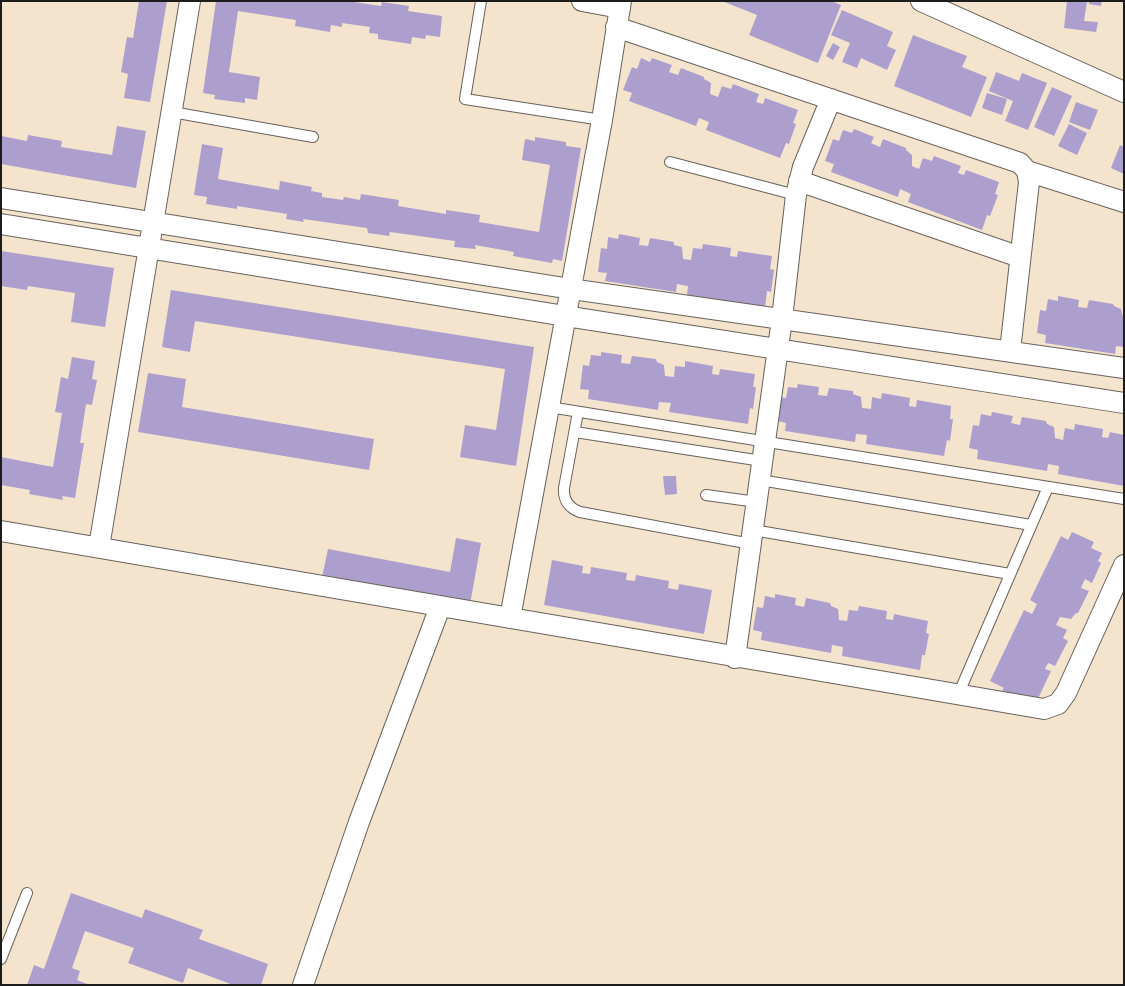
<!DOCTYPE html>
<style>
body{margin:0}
#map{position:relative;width:1125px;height:986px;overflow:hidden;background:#f4e4ce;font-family:Dekko,sans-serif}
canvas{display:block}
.frame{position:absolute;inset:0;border:2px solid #1c1c1c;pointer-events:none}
</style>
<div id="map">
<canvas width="1125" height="986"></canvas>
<div class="frame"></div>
</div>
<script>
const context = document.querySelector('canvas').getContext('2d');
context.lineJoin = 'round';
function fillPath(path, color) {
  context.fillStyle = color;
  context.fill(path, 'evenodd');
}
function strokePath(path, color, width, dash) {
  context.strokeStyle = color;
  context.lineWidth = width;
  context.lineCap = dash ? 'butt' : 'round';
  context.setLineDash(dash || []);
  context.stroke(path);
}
const building = new Path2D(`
 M139,1H167L150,102L124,98L128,74L121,72L127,37L133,38Z
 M216,1H347L381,6L382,2L409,6L408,11L442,16L440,37L426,35L425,39L412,37L411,44L378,39V34L369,33L370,27L342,23V27L331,25L330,32L295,26L296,20L238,11L229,72L260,77L257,100L245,98V103L214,99L215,95L203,93Z
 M722,1H831L841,5L818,63L749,35L757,15Z
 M1067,1L1087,2L1084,21L1098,22L1096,32L1064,28Z
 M1089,1H1102L1101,6L1089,4Z
 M842,10L893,32L887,46L896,50L887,70L861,58L857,68L842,62L850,43L831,35Z
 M913,35L967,56L962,67L987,77L971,117L894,86Z
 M833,43L840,47L833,60L826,56Z
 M641,58L650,62L652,58L672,65L669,72L678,75L681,68L704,77V79L711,83L710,94L718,97L722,86L731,89L733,84L759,94L756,102L763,104L765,98L798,110L793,123L796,124L789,144L786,143L780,158L706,130L709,122L699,118L696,126L629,101L632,93L623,90L632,67L637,69Z
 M996,72L1019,81L1022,73L1047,83L1028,130L1005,121L1013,101L989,91Z
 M1052,87L1072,96L1054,136L1034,127Z
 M987,93L1007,99L1002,115L982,108Z
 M1076,102L1098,110L1090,130L1069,122Z
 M1069,124L1087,133L1077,155L1058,146Z
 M117,126L146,131L136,188L1,164V136L27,141L28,135L62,141L61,147L112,155Z
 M854,129L874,137L871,143L880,147L883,139L906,148V150L912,155V166L919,169L923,158L932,161L934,156L961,166L958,173L964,175L966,170L999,182L995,194L998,195L990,216L987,215L982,230L908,202L911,194L900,189L898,197L831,172L834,164L825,161L833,139L839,141L843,130L852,133Z
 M535,137L566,142V146L581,148L562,261L553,259L552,263L513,256L514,252L475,245L476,249L454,247L455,241L390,232L389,236L368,233L367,228L303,219L304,222L286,219L287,214L237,206V209L206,204L207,197L194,195L202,144L223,148L218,179L279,190L280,181L312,187L311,191L322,193V197L343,200L344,197L360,200L361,194L399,200L398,206L446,214V210L480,215L479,222L539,232L550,165L522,160L525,139L535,141Z
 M1120,145L1124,147V174L1111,168Z
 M619,234L640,238L639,245L648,246L650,238L674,242V245L682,247L683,259L691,260L693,248L702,249L703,244L731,248L730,256L737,257L738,251L772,256L770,269L774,270L771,292L767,291L765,307L687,295L688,286L677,284L676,292L605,281L607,273L598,272L601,248L607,249L608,237L618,239Z
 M1,251L114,268L105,327L71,322L75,293L28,286L27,290L1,286Z
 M171,290L534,347L516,466L460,457L465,425L496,430L505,369L195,321L190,352L162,347Z
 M1058,296L1079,300L1078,307L1087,308L1089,300L1113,304L1114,306L1121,309L1124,321V347L1116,346L1115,354L1045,343L1046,335L1037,333L1040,310L1046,311L1048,299L1058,301Z
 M601,352L622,355L621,363L630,364L632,356L656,359L657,362L664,365L665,376L674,377L675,366L685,367V361L713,366L712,374L719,375L720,369L755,374L753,387H756L753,409L750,408L748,424L669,412L671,403L659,402L658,410L588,399L589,390L580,389L583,365L589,366L591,355L601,356Z
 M72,357L95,361L92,379L97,380L92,405L86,404L80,443H84L75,498L62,496L63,500L29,494L30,490L1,485V457L53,467L62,413L55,412L61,377L68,379Z
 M148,373L186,379L182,407L374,439L369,470L138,432Z
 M798,384L819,387L818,395L827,396L829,388L853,391V394L861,397L862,408L871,409L872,397L881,399L882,393L910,398L909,406L916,407L917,400L951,406L950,419H953L950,441L947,440L944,456L866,444L867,435L856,434L855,442L785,431L786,423L777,421L780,397L786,398L788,387L797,388Z
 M992,412L1013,416L1011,423L1020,425L1022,417L1046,421L1047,424L1054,427L1055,438L1063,440L1065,428L1074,430L1075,424L1103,429L1102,437L1108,438L1110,432L1124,435V486L1058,474L1059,466L1048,464L1047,471L977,459L978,450L969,448L973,425L979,426L981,414L991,416Z
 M663,476H676L677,494L665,495Z
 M1072,532L1094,542L1091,548L1102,553L1098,561L1101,563L1092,583L1085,579L1081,588L1089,591L1078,613H1076L1071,619L1060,617L1056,625L1067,630L1063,638L1068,641L1055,666L1048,663L1045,669L1051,671L1036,703L1022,700L1002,690L1004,688L990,681L1024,610L1032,614L1037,604L1030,600L1061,536L1068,540Z
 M456,538L481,543L469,610L321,582L328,549L450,572Z
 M552,560L583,566L582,573L590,574L591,567L627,573L626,580L635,581L636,575L669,581L668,588L678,590L679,584L712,590L704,634L544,605Z
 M775,594L796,598L795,605L804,607L806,598L830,603L831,606L838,609L839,620L847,621L849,610L858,611L859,606L887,611L886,619L893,620L894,614L928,621L926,633L929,634L925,655H922L920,670L842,656L843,647L832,645L831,653L761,640L762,632L753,630L757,607L763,608L765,596L775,598Z
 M71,893L142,918L145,909L203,930L199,939L268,964L261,985H233L188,968L183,983L128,963L134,948L85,931L72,968L80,971L77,980L90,985H27L34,965L44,969Z`);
const lane = new Path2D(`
 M481,1L465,99L602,120
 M172,112L313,137
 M670,162L796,195
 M549,407L1124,499
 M578,412L564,488C563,500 569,508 580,512L751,544
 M575,432L762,461
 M760,480L1031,525
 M706,495L757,502
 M753,530L1010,574
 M958,695L1048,487
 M1,959L27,893`);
const street = new Path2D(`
 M582,1L620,8
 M921,1L1124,92
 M616,27L1020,163L1027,171L1029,182L1010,351
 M1027,171L1124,202
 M799,181L1020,257
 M1,198L571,289L1124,368
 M1,224L565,316L1124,403
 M1,531L1044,709L1058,704L1066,693L1124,565
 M99,547L190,1
 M510,618L602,120L621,1
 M735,658L782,319L796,195L803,167L831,99
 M303,985L359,822L440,607`);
fillPath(building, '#ac9fce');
strokePath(lane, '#68625a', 12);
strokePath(street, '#68625a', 22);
strokePath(lane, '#fff', 10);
strokePath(street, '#fff', 20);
</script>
